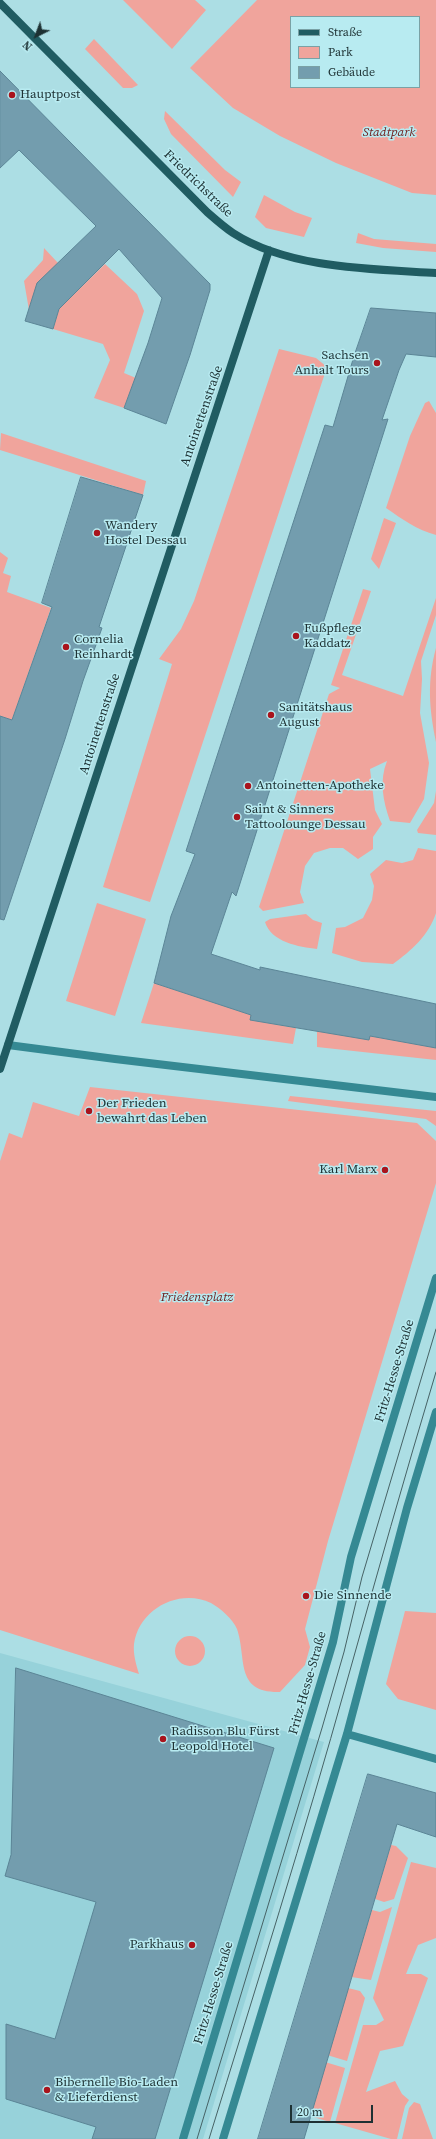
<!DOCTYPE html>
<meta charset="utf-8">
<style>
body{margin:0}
#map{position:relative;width:436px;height:2139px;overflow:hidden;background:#acdee4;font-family:"Source Serif 4",serif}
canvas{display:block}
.legend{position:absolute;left:290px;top:16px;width:130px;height:72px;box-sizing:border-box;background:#b8ebf1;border:1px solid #7aa1a5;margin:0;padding:5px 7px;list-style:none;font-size:12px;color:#1d3133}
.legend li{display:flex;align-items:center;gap:8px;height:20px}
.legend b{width:20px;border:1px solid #7aa1a5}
.north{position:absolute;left:16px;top:16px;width:40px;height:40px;-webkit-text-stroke:3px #b8ebf1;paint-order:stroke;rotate:222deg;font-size:11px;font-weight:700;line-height:16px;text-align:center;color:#1d3133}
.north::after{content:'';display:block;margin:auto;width:14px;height:18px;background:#1d3133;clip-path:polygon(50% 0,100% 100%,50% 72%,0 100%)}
.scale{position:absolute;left:290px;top:2105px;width:83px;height:18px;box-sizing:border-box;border:2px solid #1d3133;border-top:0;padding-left:5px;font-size:12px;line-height:14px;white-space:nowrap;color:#1d3133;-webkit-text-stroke:3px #b8ebf1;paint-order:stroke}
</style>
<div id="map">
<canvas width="436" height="2139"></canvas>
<ul class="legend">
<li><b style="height:5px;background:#205c62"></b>Straße</li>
<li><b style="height:11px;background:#f0a49c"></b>Park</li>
<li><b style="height:11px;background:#739dae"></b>Gebäude</li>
</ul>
<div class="north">N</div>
<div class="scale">20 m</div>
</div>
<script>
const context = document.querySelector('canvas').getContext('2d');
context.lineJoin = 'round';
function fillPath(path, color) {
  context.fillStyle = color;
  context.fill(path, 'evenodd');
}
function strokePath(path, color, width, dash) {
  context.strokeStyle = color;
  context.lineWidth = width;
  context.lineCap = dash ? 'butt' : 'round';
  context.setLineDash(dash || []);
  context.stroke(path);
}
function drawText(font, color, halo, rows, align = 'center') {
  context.font = font + ' "Source Serif 4",serif';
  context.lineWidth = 3;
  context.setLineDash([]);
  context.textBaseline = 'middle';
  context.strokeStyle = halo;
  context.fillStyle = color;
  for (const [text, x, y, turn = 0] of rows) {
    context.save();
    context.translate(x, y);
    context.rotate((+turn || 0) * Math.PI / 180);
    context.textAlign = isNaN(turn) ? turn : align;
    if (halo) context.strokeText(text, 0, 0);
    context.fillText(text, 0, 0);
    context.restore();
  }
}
const built = new Path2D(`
 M0,1653L324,1742L203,2139H0Z`);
const green = new Path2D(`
 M123,0H195L206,10L172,49Z
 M257,0H436V195L412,193L336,163L280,136L233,108L190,68ZM291,17H419V87H291Z
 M94,39L138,85L132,88H123L85,49Z
 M165,111L225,170L241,182L233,197L171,134L164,119Z
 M264,195L295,212L312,218L304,237L266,228L255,217Z
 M358,233L374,239L436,244V252L383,248L356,243Z
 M44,248L58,263L29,310L24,281L43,260Z
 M105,264L137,294L144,311L124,373L136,378L124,408L94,398L110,360L103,344L53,329L59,309Z
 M279,349L316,358L327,367L150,902L103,887L172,664L159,659L181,629L194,601Z
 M429,401L436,413V535C417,530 402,519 386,508L410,436L425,403Z
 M1,433L146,481L143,495L0,450Z
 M384,518L396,523L379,569L371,559Z
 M0,552L8,558L3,573L11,576L7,592L51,608L12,720L0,716Z
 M363,589L371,591L342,675L403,696L436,598V615L421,661L422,679L420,713L429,763L424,799L410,823L390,821C383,801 379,781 387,761L370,769L375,810L382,824L373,837V849L358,859L343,848H330L314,853L305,866L300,892L304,903L263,911L259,907L329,694L340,688L331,685Z
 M436,648V742C429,708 427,681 436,648Z
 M436,791V835L418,833L417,830L434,803Z
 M418,848L436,851V913C429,935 411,951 393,964L362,962L332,953L336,928L345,927L363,918L372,900L374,886L370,874L386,860L402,863L413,860Z
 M97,903L146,919L115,1016L66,1001Z
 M306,914L313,920L322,923L317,949C299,947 271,942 265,922L270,919Z
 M154,983L251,1015V1020L296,1028L293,1044L141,1023Z
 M317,1031L369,1040L370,1036L436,1048V1060L317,1047Z
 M90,1087L417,1123L436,1141V1183L328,1541L305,1629L310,1647L305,1665L280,1692C234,1693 247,1658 237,1629C233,1619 220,1608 211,1603C179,1588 139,1609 134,1644C133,1654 136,1664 139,1674L0,1630V1161L9,1133L22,1138L33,1102L79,1116Z
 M290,1096L436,1111V1126L426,1119L288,1101Z
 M405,1611L436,1613V1710L398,1699L386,1684Z
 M175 1651a15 15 0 1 1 30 0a15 15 0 1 1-30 0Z
 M391,1845L396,1846L408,1858L394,1899L384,1902L375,1899Z
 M411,1862L436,1868V1938L418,1945L406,1974H421L428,1978L403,2046L380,2051L366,2092L395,2081L402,2094L409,2100L405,2106L397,2139H391L335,2123L363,2025H376L384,2020L373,1998Z
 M392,1907L371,1980L351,1977L372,1910L380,1912Z
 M348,1988L360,1991L365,1998L347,2061L327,2055Z
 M325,2062L345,2068L330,2122L310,2116Z
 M414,2102L420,2104L433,2139H436H402L409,2108Z`);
const building = new Path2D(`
 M0,71L210,284V290L190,355L166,424L124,408L148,343L162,298L119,249L59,309L53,329L25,321L37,283L96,226L19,150L0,168Z
 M371,308L436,313V357L406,354L399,370L382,420L388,419L236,896L232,892L211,954L260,970V967L436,1004V1048L370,1036L369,1040L250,1020L251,1015L154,983L171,916L195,854L186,851L325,425L333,427L354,356Z
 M81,477L143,495L99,627L102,628L83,681L65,739L4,920L0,919V716L12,720L52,607L42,603Z
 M16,1668L274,1748L155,2139H92L96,2127L6,2099V2024L55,2039L96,1902L5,1876L11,1855Z
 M368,1774L436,1793V1837L397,1824L304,2139H258Z`);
const street = new Path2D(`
 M8,1045L115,1059L436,1097
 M347,1734L436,1759
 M183,2139L308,1725L333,1642L351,1557L436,1278
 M223,2139L347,1734L407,1508L436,1412`);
const secondary = new Path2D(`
 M0,3L207,212C215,219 224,227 233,233C289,269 372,269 436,273
 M0,1069L269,250`);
const tram = new Path2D(`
 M197,2139L322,1728L344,1652L362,1577L436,1329
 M209,2139C256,1987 304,1835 347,1681C376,1578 405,1475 436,1372`);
const markers = [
 [12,95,4,"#a9141d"],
 [377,363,4,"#a9141d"],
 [97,533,4,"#a9141d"],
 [296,636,4,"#a9141d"],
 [66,647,4,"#a9141d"],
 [271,715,4,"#a9141d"],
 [248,786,4,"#a9141d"],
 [237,817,4,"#a9141d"],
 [89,1111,4,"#a9141d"],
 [385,1170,4,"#a9141d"],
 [306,1596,4,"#a9141d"],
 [163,1739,4,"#a9141d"],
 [192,1945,4,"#a9141d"],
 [47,2090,4,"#a9141d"]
];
const poiNames = [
 ["Hauptpost",20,95],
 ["Sachsen",369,356,"right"],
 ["Anhalt Tours",369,371,"right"],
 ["Wandery",105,526],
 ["Hostel Dessau",105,541],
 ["Fußpflege",304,629],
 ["Kaddatz",304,644],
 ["Cornelia",74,640],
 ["Reinhardt",74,655],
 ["Sanitätshaus",279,708],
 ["August",279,723],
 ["Antoinetten-Apotheke",256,786],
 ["Saint & Sinners",245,810],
 ["Tattoolounge Dessau",245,825],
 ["Der Frieden",97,1104],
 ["bewahrt das Leben",97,1119],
 ["Karl Marx",377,1170,"right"],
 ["Die Sinnende",314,1596],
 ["Radisson Blu Fürst",171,1732],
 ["Leopold Hotel",171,1747],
 ["Parkhaus",184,1945,"right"],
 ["Bibernelle Bio-Laden",55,2083],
 ["& Lieferdienst",55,2098]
];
const parkNames = [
 ["Stadtpark",389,133],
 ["Friedensplatz",197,1298]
];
const streetNames = [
 ["Friedrichstraße",198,184,44],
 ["Antoinettenstraße",202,416,-71],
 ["Antoinettenstraße",100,724,-72],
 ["Fritz-Hesse-Straße",395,1371,-73],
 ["Fritz-Hesse-Straße",308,1683,-74],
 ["Fritz-Hesse-Straße",214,1993,-73]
];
fillPath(built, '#97d2da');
fillPath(green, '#f0a49c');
fillPath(building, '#739dae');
strokePath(building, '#5b8596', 1);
strokePath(street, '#358993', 8);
strokePath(secondary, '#205c62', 8);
strokePath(tram, '#466265', 1);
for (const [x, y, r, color] of markers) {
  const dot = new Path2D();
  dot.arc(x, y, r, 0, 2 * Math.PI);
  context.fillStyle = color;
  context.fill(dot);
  strokePath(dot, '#b8ebf1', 1.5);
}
drawText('13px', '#1d3133', '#b8ebf1', poiNames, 'left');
drawText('italic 13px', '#6f1c1b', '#b8ebf1', parkNames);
drawText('13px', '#1d3133', '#b8ebf1', streetNames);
</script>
